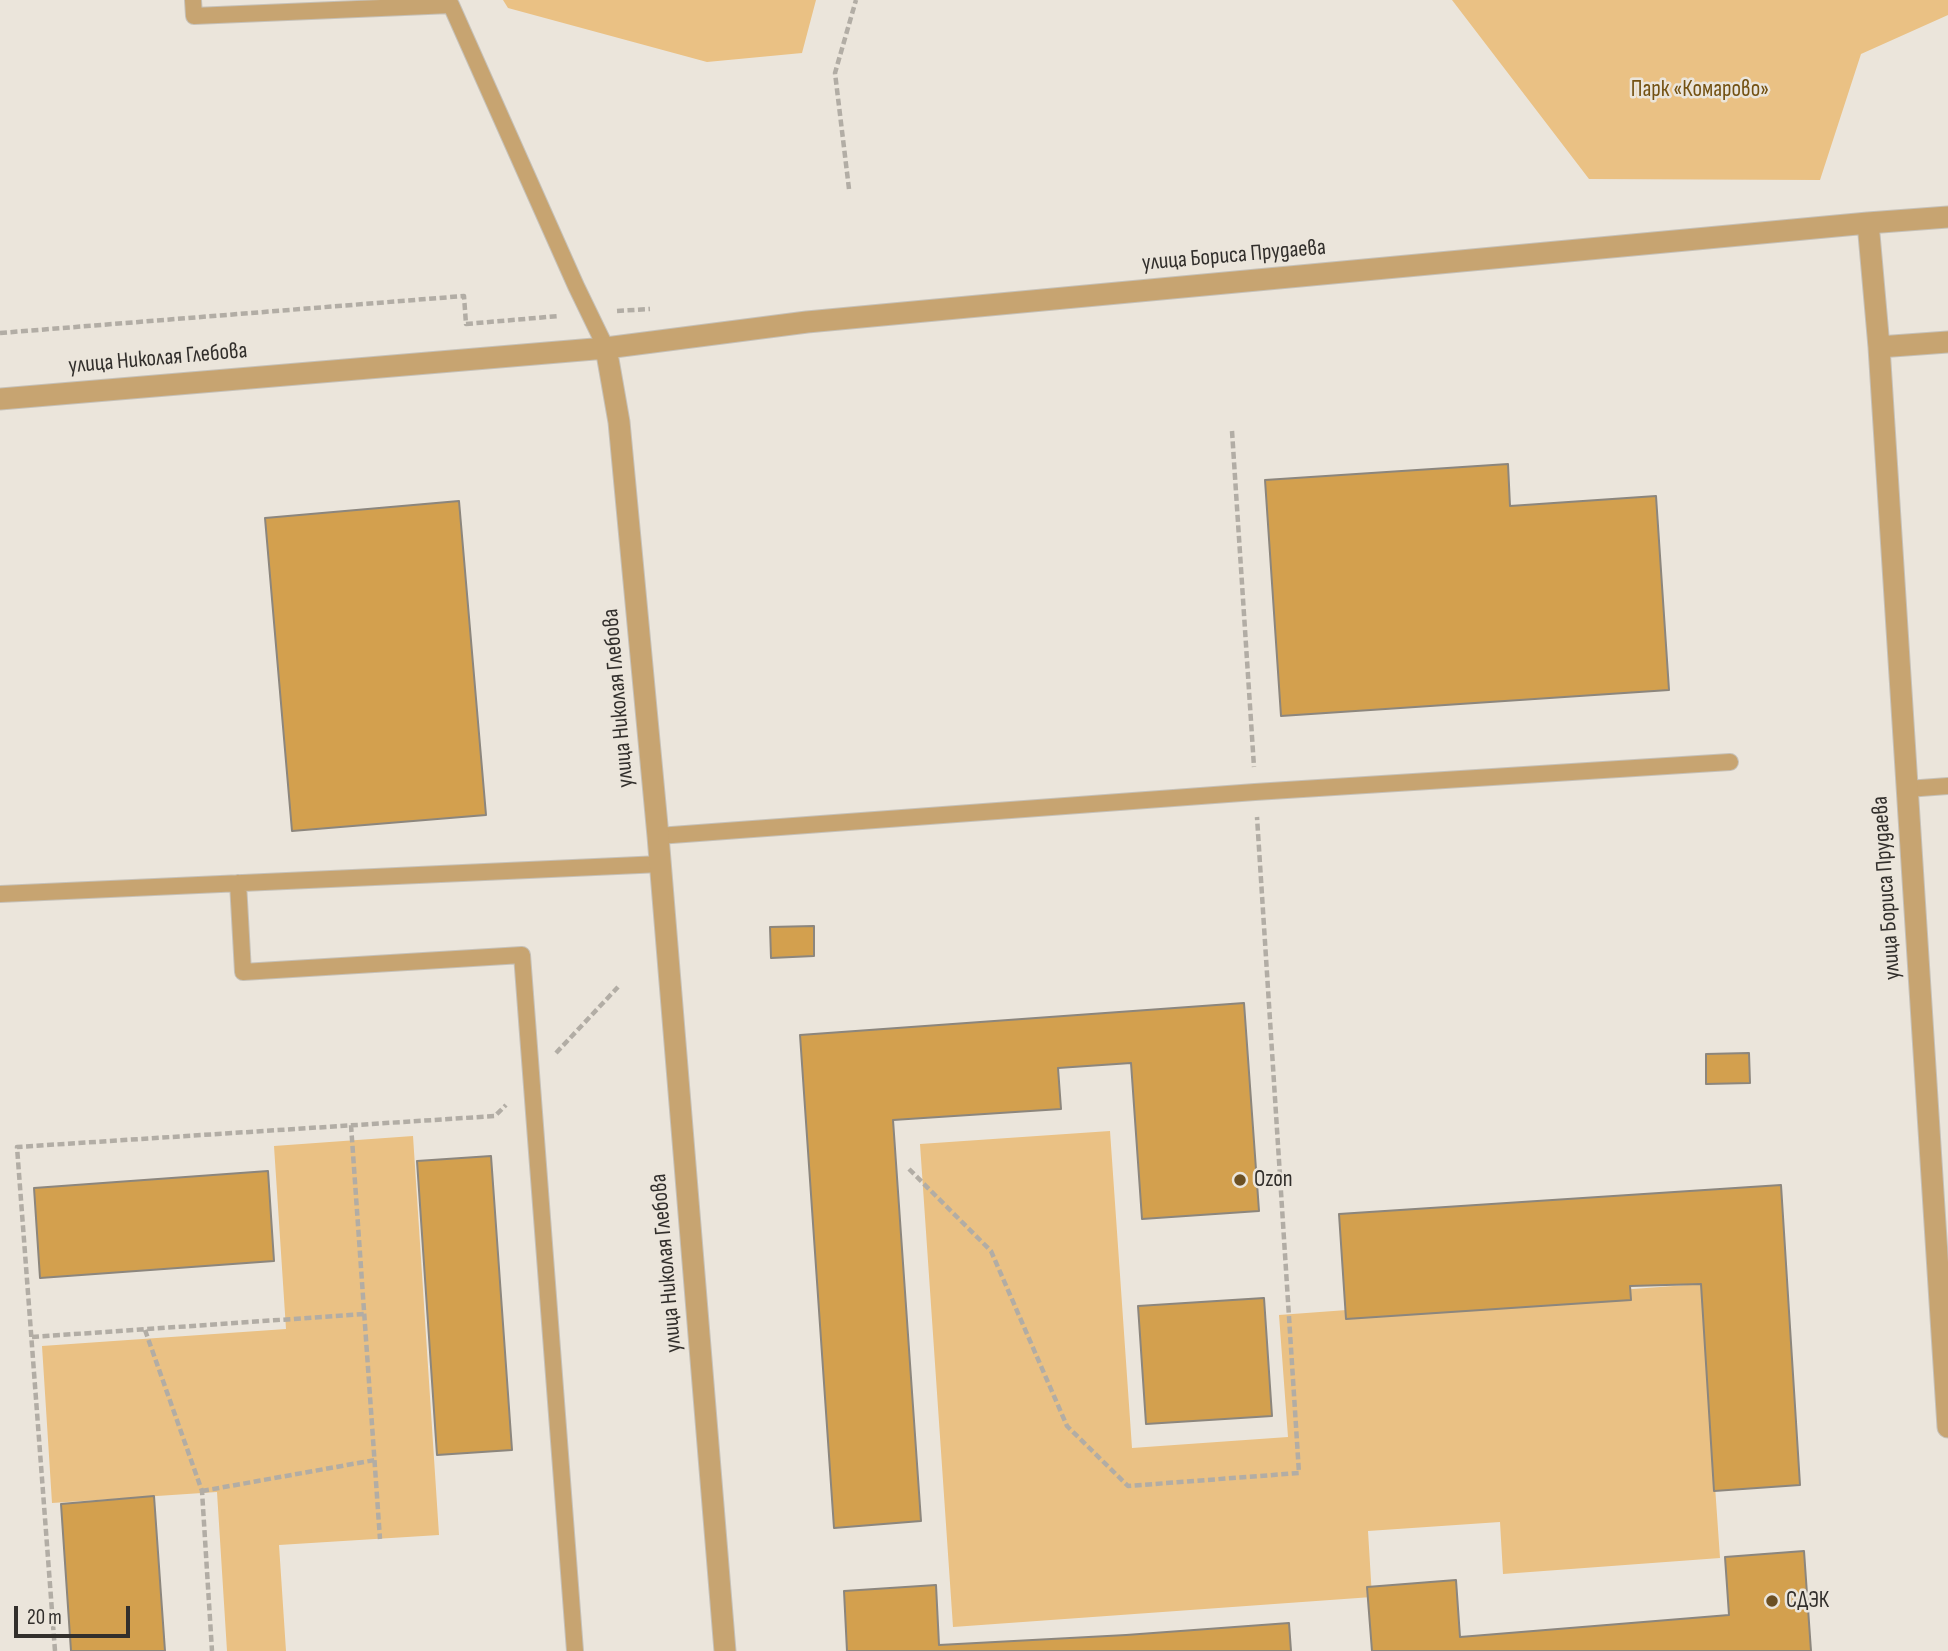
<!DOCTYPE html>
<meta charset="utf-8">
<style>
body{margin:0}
#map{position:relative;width:1948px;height:1651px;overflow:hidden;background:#ebe5db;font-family:"Sofia Sans Condensed",sans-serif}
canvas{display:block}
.scale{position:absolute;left:14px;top:1606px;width:116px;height:32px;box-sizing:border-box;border:4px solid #322f2c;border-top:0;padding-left:9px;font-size:21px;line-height:24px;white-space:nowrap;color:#322f2c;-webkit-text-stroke:5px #ebe5db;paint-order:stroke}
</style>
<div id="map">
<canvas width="1948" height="1651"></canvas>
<div class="scale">20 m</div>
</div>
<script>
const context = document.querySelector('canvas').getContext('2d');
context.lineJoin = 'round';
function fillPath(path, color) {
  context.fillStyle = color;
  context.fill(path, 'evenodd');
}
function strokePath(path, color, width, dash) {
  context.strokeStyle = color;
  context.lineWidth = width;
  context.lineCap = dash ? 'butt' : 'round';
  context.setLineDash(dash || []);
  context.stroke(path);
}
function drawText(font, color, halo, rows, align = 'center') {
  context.font = font + ' "Sofia Sans Condensed",sans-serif';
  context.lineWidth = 5;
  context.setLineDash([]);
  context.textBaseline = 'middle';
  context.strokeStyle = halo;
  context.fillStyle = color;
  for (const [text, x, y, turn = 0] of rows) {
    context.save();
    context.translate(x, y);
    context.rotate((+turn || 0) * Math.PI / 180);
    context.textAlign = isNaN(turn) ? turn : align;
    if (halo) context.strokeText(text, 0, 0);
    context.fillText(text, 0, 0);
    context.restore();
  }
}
const green = new Path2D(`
 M503,0H816L802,53L707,62L508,8Z
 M1452,0H1948V15L1861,54L1820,180L1589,179Z
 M1110,1131L1132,1448L1288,1437L1279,1315L1701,1284L1720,1558L1503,1574L1500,1522L1368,1531L1372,1597L953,1627L920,1144Z
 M413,1136L439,1535L279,1545L286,1651H227L217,1492L52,1503L42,1346L286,1329L274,1146Z`);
const building = new Path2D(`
 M1508,464L1510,506L1656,496L1669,690L1281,716L1265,480Z
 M459,501L486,815L292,831L265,518Z
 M814,926V956L771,958L770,927Z
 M1244,1003L1259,1211L1142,1219L1131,1063L1058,1068L1061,1109L893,1120L921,1521L834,1528L800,1035Z
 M1749,1053L1750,1083L1706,1084V1054Z
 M491,1156L512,1450L437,1455L417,1161Z
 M268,1171L274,1261L40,1278L34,1188Z
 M1781,1185L1800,1485L1714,1491L1701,1284L1630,1286L1631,1300L1346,1319L1339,1214Z
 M1264,1298L1272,1416L1146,1424L1138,1306Z
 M154,1496L165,1651H71L61,1504Z
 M1804,1551L1811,1651H1372L1367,1587L1456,1580L1460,1637L1729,1615L1725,1557Z
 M936,1585L939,1645L1126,1635L1289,1623L1291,1651H847L844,1591Z`);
const path = new Path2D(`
 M849,189L835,73L856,0
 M617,311L650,309
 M0,333L464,296L466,324L559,316
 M1232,431L1254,767
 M556,1053L618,987
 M351,1125L380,1539
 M909,1169L991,1251L1067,1426L1128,1486L1299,1473L1257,817
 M145,1330L202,1491L212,1651
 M32,1337L365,1314
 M202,1491L375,1460
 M55,1651L17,1147L495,1116L506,1105`);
const lane = new Path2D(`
 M193,0L194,16L451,5L576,286L606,348
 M1907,789L1948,786
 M658,836L1255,792L1730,762
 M238,883L243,972L522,955L575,1651
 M0,894L661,864`);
const street = new Path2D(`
 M1868,223L1948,217
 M1879,347L1948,1427
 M606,348L619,422L658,836L725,1651
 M0,399L606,348L807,322L1868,223L1879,347L1948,342`);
const markers = [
 [1240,1180,7,"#6c5023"],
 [1772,1601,7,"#6c5023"]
];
const parkNames = [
 ["Парк «Комарово»",1700,90]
];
const streetNames = [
 ["улица Бориса Прудаева",1234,256,-5],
 ["улица Николая Глебова",158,359,-5],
 ["улица Николая Глебова",619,698,-95],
 ["улица Бориса Прудаева",1887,888,-94],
 ["улица Николая Глебова",667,1263,-95]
];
const poiNames = [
 ["Ozon",1254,1180],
 ["СДЭК",1786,1601]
];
fillPath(green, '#eac184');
fillPath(building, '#d3a04e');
strokePath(building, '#8c867d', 2);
strokePath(lane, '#c6c1b8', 18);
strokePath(street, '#c6c1b8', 23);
strokePath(path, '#b2ada5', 4.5, [7, 3.5]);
strokePath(lane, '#c7a471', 16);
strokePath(street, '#c7a471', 21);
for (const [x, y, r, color] of markers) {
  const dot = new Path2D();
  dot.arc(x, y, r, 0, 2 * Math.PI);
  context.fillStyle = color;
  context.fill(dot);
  strokePath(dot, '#ebe5db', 2.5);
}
drawText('23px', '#735112', '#ebe5db', parkNames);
drawText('23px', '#322f2c', '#ebe5db', streetNames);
drawText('23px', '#322f2c', '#ebe5db', poiNames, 'left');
</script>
